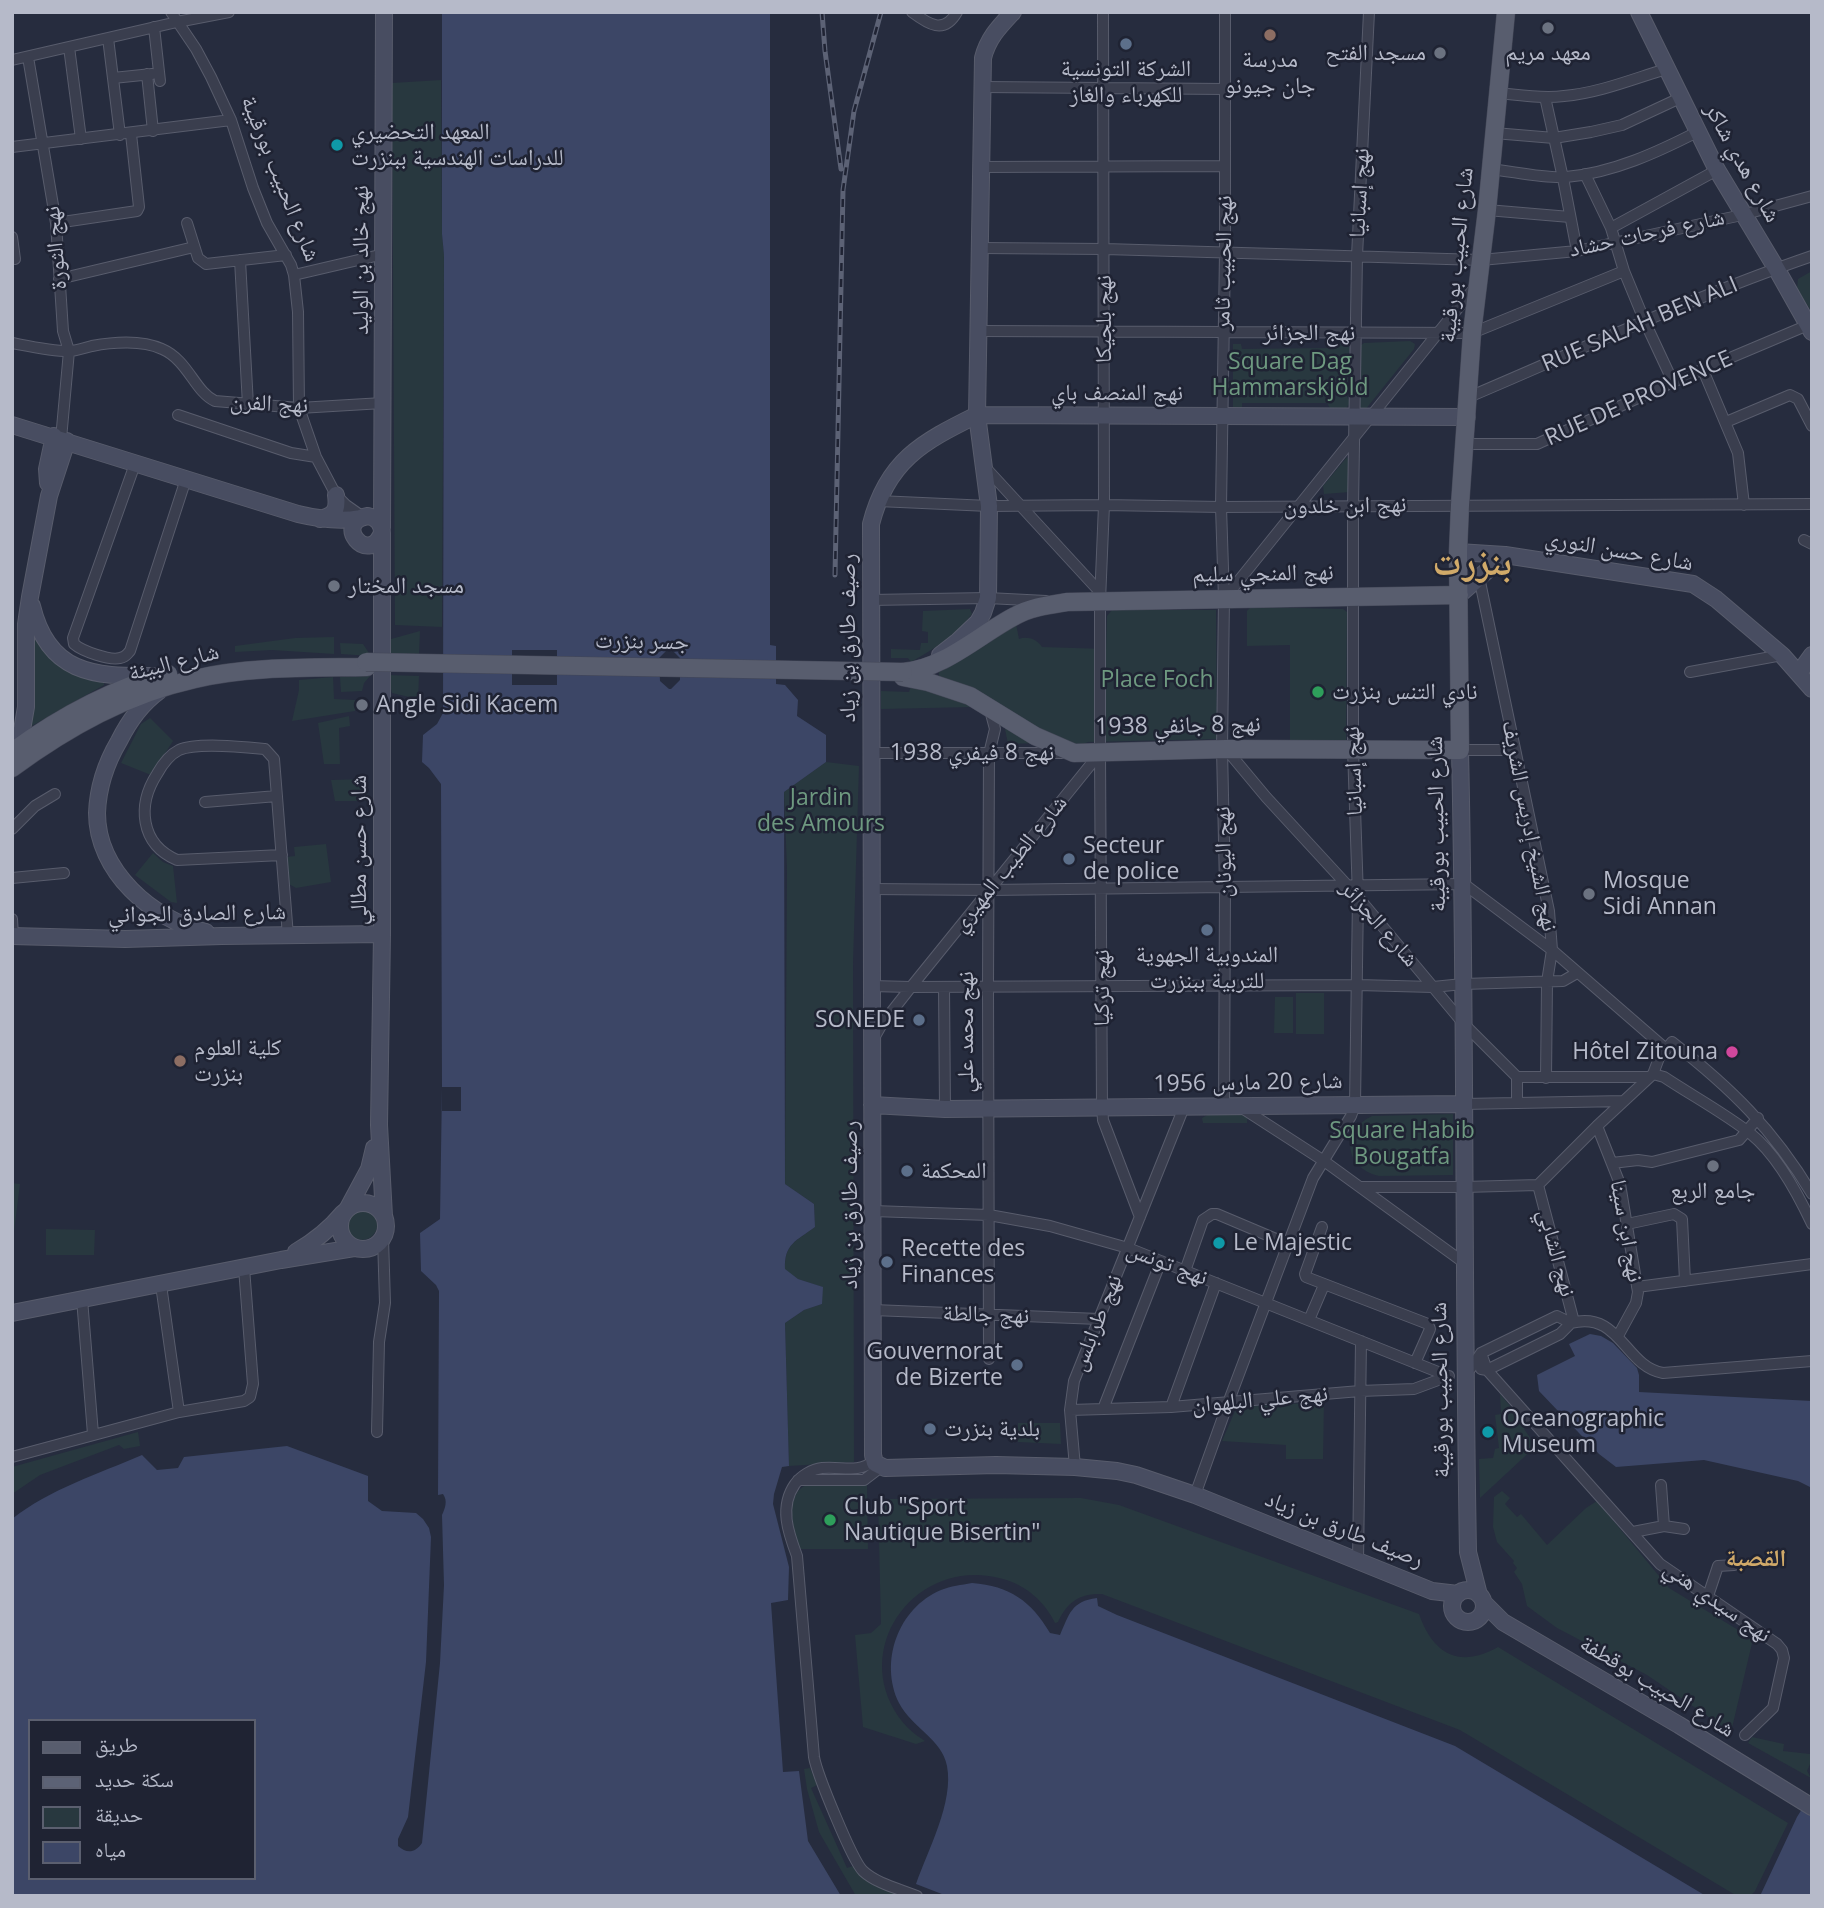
<!DOCTYPE html>
<meta charset="utf-8">
<style>
body{margin:0}
#map{position:relative;width:1824px;height:1908px;overflow:hidden;background:#262c3e;font-family:"Open Sans","Noto Naskh Arabic",sans-serif}
canvas{display:block}
.frame{position:absolute;inset:0;border:14px solid #b6bac9;pointer-events:none}
.legend{position:absolute;left:28px;top:1719px;width:228px;height:161px;box-sizing:border-box;background:#1f2333;border:2px solid #5b5f6f;margin:0;padding:9px 12px;list-style:none;font-size:21px;color:#b6bac9}
.legend li{display:flex;align-items:center;gap:14px;height:35px}
.legend b{width:35px;border:2px solid #5b5f6f}
</style>
<div id="map">
<canvas width="1824" height="1908"></canvas>
<div class="frame"></div>
<ul class="legend">
<li><b style="height:9px;background:#585d6e"></b>طريق</li>
<li><b style="height:9px;background:#5c6275"></b>سكة حديد</li>
<li><b style="height:19px;background:#28383f"></b>حديقة</li>
<li><b style="height:19px;background:#3c4666"></b>مياه</li>
</ul>
</div>
<script>
const context = document.querySelector('canvas').getContext('2d');
context.lineJoin = 'round';
function fillPath(path, color) {
  context.fillStyle = color;
  context.fill(path, 'evenodd');
}
function strokePath(path, color, width, dash) {
  context.strokeStyle = color;
  context.lineWidth = width;
  context.lineCap = dash ? 'butt' : 'round';
  context.setLineDash(dash || []);
  context.stroke(path);
}
function drawText(font, color, halo, rows, align = 'center') {
  context.font = font + ' "Open Sans","Noto Naskh Arabic",sans-serif';
  context.lineWidth = 5;
  context.setLineDash([]);
  context.textBaseline = 'middle';
  context.strokeStyle = halo;
  context.fillStyle = color;
  for (const [text, x, y, turn = 0] of rows) {
    context.save();
    context.translate(x, y);
    context.rotate((+turn || 0) * Math.PI / 180);
    context.textAlign = isNaN(turn) ? turn : align;
    if (halo) context.strokeText(text, 0, 0);
    context.fillText(text, 0, 0);
    context.restore();
  }
}
const green = new Path2D(`
 M441,80L442,234L444,255L442,627L395,625L392,83Z
 M1812,271V312L1797,289L1798,279Z
 M1338,340L1348,344L1350,350L1346,360V368L1351,376L1346,385V395L1350,402L1345,411L1331,410L1327,403H1242V411L1233,410V344H1241L1242,349L1329,348L1331,343Z
 M1410,341L1415,344L1414,349L1365,410H1360L1361,345L1364,343Z
 M1347,457L1353,470L1350,492L1324,494L1323,486Z
 M1251,607L1343,609L1347,612L1346,740H1290V645L1247,646V611Z
 M970,609L972,614C956,635 934,649 911,662L908,658H891V649L920,650L921,643H928V632L922,631L923,611Z
 M1112,610H1216L1217,739L1088,742L1079,746L1065,744L972,688L939,677V670L974,652L1016,624L1019,639C1027,636 1037,639 1042,647L1106,649L1107,616Z
 M420,631L419,655H388L391,639Z
 M334,637V654L272,650L235,652V646L295,638Z
 M35,638C54,663 72,676 104,683V685L30,727L34,703L35,676L32,640Z
 M340,643L363,644L371,656L341,654Z
 M387,675L419,676L418,699L392,693Z
 M370,676L364,683L362,691L341,692L340,677Z
 M333,677L334,699L355,700V711L292,721L299,690V680Z
 M911,686L959,697L973,707L881,709V691L909,692Z
 M349,716L350,726L339,728L340,764H324L318,723Z
 M150,718L173,741L151,775L121,763L141,724Z
 M1004,724L1037,743L1008,744Z
 M826,762L859,766L853,963L854,1462L789,1466L785,1323L804,1310L822,1304V1287L798,1279L785,1270C784,1244 796,1241 815,1227L814,1204L785,1184L787,869L784,792Z
 M367,779L368,801H335L331,780Z
 M326,844L331,882L296,888L289,884L286,857L295,856L294,847Z
 M153,853L163,862L173,866L177,903L171,902L135,875Z
 M1296,993H1324V1034H1296Z
 M1275,997H1293V1033H1274Z
 M1213,1112L1242,1113L1247,1116V1123H1203L1202,1118Z
 M1453,1114V1175L1379,1176C1344,1168 1340,1131 1372,1116Z
 M12,1183L20,1184L14,1232H12Z
 M347 1225a15 15 0 1 1 30 0a15 15 0 1 1-30 0Z
 M46,1229L95,1230L94,1255H46Z
 M1500,1394L1527,1426L1524,1429L1536,1446L1480,1498L1479,1459L1493,1458L1495,1449L1499,1448L1495,1415L1501,1414Z
 M1324,1402L1323,1459H1286V1445L1222,1441L1235,1411L1241,1407Z
 M1018,1423H1060L1061,1444L1018,1442Z
 M138,1432L140,1446L124,1449L119,1445L40,1475L12,1494V1467Z
 M806,1485H867L868,1549H799C793,1532 784,1495 806,1485Z
 M1502,1491L1510,1498L1505,1504L1517,1517L1521,1514L1547,1545L1586,1508L1597,1501L1669,1588L1753,1639L1731,1732L1647,1675L1557,1628L1527,1606L1522,1584L1514,1572L1517,1568L1513,1563L1514,1561L1497,1542L1493,1527L1494,1497Z
 M1081,1498L1119,1505L1419,1614C1433,1654 1459,1669 1498,1647L1788,1823L1755,1891L1750,1896H1737L1460,1730L1102,1594C1080,1593 1067,1602 1058,1622L1055,1623C1045,1602 1026,1585 1003,1579C913,1553 842,1657 908,1728C913,1733 919,1737 925,1741L916,1744L863,1727L855,1635L871,1633L881,1624L878,1499Z
 M1752,1737L1784,1744L1783,1751L1810,1754V1764L1807,1771L1811,1778L1748,1743Z
 M810,1768L817,1785L811,1788L847,1868L853,1866L864,1879L902,1896H856L819,1832L807,1789L804,1769Z`);
const water = new Path2D(`
 M442,12H770V645L776,646V684L785,685L798,700L797,716L826,735V762L784,792L785,1184L814,1204L815,1227C796,1241 784,1244 785,1269L798,1279L823,1287L822,1304L804,1310L785,1323L789,1466L782,1467L774,1494L773,1504L789,1567L788,1600L771,1603L783,1772L799,1771L808,1841L841,1896H12V1519C50,1489 98,1474 142,1455L157,1470L178,1468L184,1457L287,1446L368,1476V1501L382,1511L416,1513L423,1519L429,1528L431,1537L426,1662L408,1817L398,1839V1846C407,1854 415,1853 422,1843L440,1663L444,1585L442,1515C445,1508 448,1501 443,1494L438,1495L439,1291L436,1285L421,1271L420,1233L440,1219L442,1087L441,784L429,768L422,762L423,735L437,724L443,713L444,255L442,234ZM668,649H671L680,658V680L671,689H669L660,681L659,658ZM512,650H557V685H512ZM30,1721H254V1878H30Z
 M1590,1334L1601,1336L1613,1343L1637,1368L1639,1375V1392L1812,1401V1488L1798,1481L1704,1460L1616,1467L1599,1454L1539,1391L1537,1375L1575,1356L1569,1344Z
 M972,1583C1010,1586 1031,1601 1050,1633L1060,1635C1069,1615 1071,1601 1097,1598L1098,1606L1117,1615L1455,1746L1706,1896H947L916,1884C928,1850 954,1802 947,1766C942,1739 912,1728 899,1703C879,1662 898,1608 941,1590C951,1586 961,1585 972,1583Z
 M1812,1793V1896H1760L1797,1817Z`);
const pier = new Path2D(`
 M442,1087H461V1111H442Z`);
const street = new Path2D(`
 M171,12L196,49L211,77L231,120L253,188L267,223L291,265L294,275L298,312L299,408L316,457L336,495
 M912,12C928,24 944,35 957,12
 M1103,12L1104,505L1100,601V753L1102,1107L1103,1120L1140,1217
 M154,27L160,81
 M108,38L120,135
 M69,47L81,139
 M28,57L56,223L63,331L69,351L61,439
 M12,60L177,22L229,12
 M147,74L153,131
 M113,78L152,74
 M982,87L1225,89
 M1498,93C1520,95 1542,99 1564,96C1599,93 1633,79 1666,69
 M1545,97L1563,178L1577,251
 M1494,133L1554,138L1591,132L1622,125L1680,98
 M12,147L231,120
 M981,167L1224,166
 M1490,169C1511,171 1546,179 1566,177C1613,173 1658,152 1699,131
 M1585,174L1611,228L1624,271L1645,322L1673,382
 M1487,210L1570,217
 M56,223L137,211L139,207L131,134
 M187,223L198,258L206,264L286,255
 M1611,228L1717,170
 M12,237L15,259
 M980,248L1105,249L1481,260L1577,251L1742,215L1812,196
 M240,260L248,405
 M294,275L384,254
 M59,279L194,247
 M978,331L1472,333L1624,271
 M12,343C28,346 56,352 71,351C78,350 85,348 92,346C113,342 142,340 162,349C188,360 195,392 215,401L299,408L383,403
 M1703,370L1738,453L1744,505
 M1469,397C1582,349 1695,296 1812,256
 M178,415L291,453L316,457
 M1726,422L1790,395L1798,399L1812,426
 M1465,444H1537L1673,382L1808,325
 M135,464L73,638L74,644C82,651 110,661 120,658C126,657 126,655 130,651L186,479
 M984,466L1100,592
 M878,501L989,506L1104,505L1221,507L1812,504
 M350,524L336,495L346,505L363,517
 M1804,540L1812,544
 M1479,577L1549,911L1552,950L1547,982L1546,1078
 M1224,599L1475,287
 M870,600L988,598L1046,601
 M1690,672L1782,655
 M1226,749L1266,797L1358,897L1463,1023L1517,1077V1103
 M1460,750H1515
 M870,753H1064
 M205,802L277,796
 M12,829L35,806L55,794
 M282,855L177,860C140,844 137,805 157,774C162,765 169,755 179,750C197,742 244,747 265,749L274,759L288,936
 M12,878L64,873
 M870,889L989,890L1464,884L1552,950L1666,1049
 M12,919L13,936
 M871,986L911,987L1358,985L1433,987L1463,984L1563,981L1577,973
 M944,987L945,1109
 M874,1038L882,1024L911,987L1100,753
 M1653,1074L1659,1058L1672,1042C1731,1088 1773,1129 1812,1194
 M1517,1077H1650
 M1463,1104L1624,1101
 M1224,1106L1225,887L1222,749L1224,599L1221,507L1225,252V12
 M1242,1108L1324,1161L1463,1262
 M1597,1126L1620,1184L1638,1292L1636,1303L1618,1336
 M1612,1163L1638,1160L1652,1162L1739,1140L1758,1118
 M1538,1185L1597,1126L1653,1074L1664,1077C1691,1095 1726,1114 1751,1134C1777,1155 1798,1194 1812,1224
 M1538,1185L1574,1322
 M1361,1187H1464L1538,1185
 M873,1211L989,1215L1050,1226L1128,1248L1448,1376
 M1627,1224L1674,1214L1682,1219L1685,1281
 M1322,1227L1305,1274L1306,1277L1428,1324L1430,1329L1415,1363
 M1185,1271L1203,1220L1212,1214H1217L1288,1244
 M161,1285L179,1412
 M1637,1287L1812,1264
 M82,1299L93,1434
 M873,1310L1099,1319
 M1309,1320L1324,1285
 M1571,1323C1620,1310 1625,1367 1663,1373L1812,1361
 M1481,1353L1487,1370L1660,1564L1777,1644L1782,1650L1784,1658L1773,1708L1745,1735
 M989,1359L988,987L989,754L995,729L990,710
 M1471,1368L1481,1353L1557,1316L1571,1323
 M1481,1369L1487,1370L1560,1334L1571,1323
 M1171,1407L1216,1283
 M1103,1409L1161,1261
 M1070,1410L1171,1407L1360,1391L1414,1389L1449,1376
 M377,1432L379,1342L385,1303L383,1238
 M12,1457L179,1412L244,1401L250,1397L253,1384L244,1268
 M874,1461C856,1474 843,1466 822,1468C812,1469 801,1476 795,1484C779,1507 788,1532 797,1556L814,1757C817,1774 852,1860 863,1871C877,1884 900,1889 917,1896
 M1075,1467L1070,1410L1074,1381L1184,1107
 M798,1480H864L881,1467
 M1661,1485L1664,1526
 M1195,1495L1228,1403L1313,1178L1351,1116L1355,1105L1358,897L1353,749V507L1357,256L1369,12
 M1633,1532L1664,1526L1684,1529
 M1358,1562L1361,1341
 M1708,1596L1718,1566L1734,1565`);
const secondary = new Path2D(`
 M1639,12L1717,170L1776,268L1812,332
 M12,425L298,514C319,519 339,522 360,518
 M48,483L47,469L54,436
 M320,519C335,515 338,510 336,495
 M382,528L384,12
 M382,533C368,567 332,522 368,516C377,518 382,523 382,533V934L379,1125L384,1216
 M1458,552L1505,555L1693,584L1716,599L1782,655L1812,689
 M1459,595L1505,555
 M32,606C48,673 93,677 153,676
 M940,655L958,641L978,622L983,613L988,598L989,506L977,415L983,58C988,38 999,27 1013,12
 M1799,673L1812,655
 M159,691C141,704 129,721 119,741C106,763 98,787 97,813C97,871 152,920 206,932
 M12,745L22,730L26,707V624L30,597L49,496L67,441
 M1460,750C1466,1017 1463,1285 1468,1552L1479,1595
 M12,936L125,939L222,936L382,934
 M872,1105L945,1109L1463,1104
 M340 1226a23 23 0 1 1 46 0a23 23 0 1 1-46 0Z
 M348,1208L369,1169L374,1148
 M296,1252C315,1241 329,1230 343,1213
 M12,1313L281,1260L354,1248
 M1452 1606a16 16 0 1 1 32 0a16 16 0 1 1-32 0Z
 M1458,1594L1432,1591L1195,1495L1136,1475L1117,1471L1075,1467L996,1465L885,1468L875,1463L873,1455L871,524C887,461 922,442 977,415L1467,417
 M1484,1603L1503,1622L1679,1725L1812,1807`);
const primary = new Path2D(`
 M903,672C944,669 980,634 1015,616C1031,607 1049,605 1067,602L1459,595
 M903,677L928,682L970,696L1035,736L1074,753L1226,749L1460,750L1458,552L1460,505L1472,333L1487,210L1506,12
 M12,752C60,717 111,689 168,674
 M12,768C68,727 127,694 195,679C249,666 312,668 367,667`);
const rail = new Path2D(`
 M822,12L825,51L841,169
 M835,575L843,190L854,111L881,12`);
const primaryBridge = new Path2D(`
 M366,662L903,672`);
const markers = [
 [1548,28,7,"#6b7280"],
 [1270,35,7,"#8d6e63"],
 [1126,44,7,"#5c6f8a"],
 [1440,53,7,"#6b7280"],
 [337,145,7,"#0f9aa8"],
 [334,586,7,"#6b7280"],
 [1318,692,7,"#2e9e5b"],
 [362,705,7,"#6b7280"],
 [1069,859,7,"#5c6f8a"],
 [1589,894,7,"#6b7280"],
 [1207,930,7,"#5c6f8a"],
 [919,1020,7,"#5c6f8a"],
 [1732,1052,7,"#d1479c"],
 [180,1061,7,"#8d6e63"],
 [1713,1166,7,"#6b7280"],
 [907,1171,7,"#5c6f8a"],
 [1219,1243,7,"#0f9aa8"],
 [887,1262,7,"#5c6f8a"],
 [1017,1365,7,"#5c6f8a"],
 [930,1429,7,"#5c6f8a"],
 [1488,1432,7,"#0f9aa8"],
 [830,1520,7,"#2e9e5b"]
];
const poiNames = [
 ["مسجد الفتح",1426,53,"right"],
 ["معهد مريم",1548,53,"center"],
 ["مدرسة",1270,60,"center"],
 ["جان جيونو",1270,86,"center"],
 ["الشركة التونسية",1126,69,"center"],
 ["للكهرباء والغاز",1126,95,"center"],
 ["المعهد التحضيري",351,132],
 ["للدراسات الهندسية ببنزرت",351,158],
 ["مسجد المختار",348,586],
 ["نادي التنس بنزرت",1332,692],
 ["Angle Sidi Kacem",376,705],
 ["Secteur",1083,846],
 ["de police",1083,872],
 ["Mosque",1603,881],
 ["Sidi Annan",1603,907],
 ["المندوبية الجهوية",1207,955,"center"],
 ["للتربية ببنزرت",1207,981,"center"],
 ["SONEDE",905,1020,"right"],
 ["كلية العلوم",194,1048],
 ["بنزرت",194,1074],
 ["Hôtel Zitouna",1718,1052,"right"],
 ["المحكمة",921,1171],
 ["جامع الربع",1713,1191,"center"],
 ["Le Majestic",1233,1243],
 ["Recette des",901,1249],
 ["Finances",901,1275],
 ["Gouvernorat",1003,1352,"right"],
 ["de Bizerte",1003,1378,"right"],
 ["Oceanographic",1502,1419],
 ["Museum",1502,1445],
 ["بلدية بنزرت",944,1429],
 ["Club \"Sport",844,1507],
 ["Nautique Bisertin\"",844,1533]
];
const streetNames = [
 ["شارع هدي شاكر",1742,163,61],
 ["شارع الحبيب بورقيبة",280,179,68],
 ["نهج إسبانيا",1360,193,-87],
 ["شارع فرحات حشاد",1647,234,-12],
 ["نهج الثورة",56,248,-95],
 ["شارع الحبيب بورقيبة",1457,255,-84],
 ["نهج خالد بن الوليد",361,260,-90],
 ["نهج الحبيب ثامر",1224,263,-89],
 ["نهج بلجيكا",1104,319,-90],
 ["RUE SALAH BEN ALI",1640,325,-23],
 ["نهج الجزائر",1309,333],
 ["نهج المنصف باي",1117,393],
 ["RUE DE PROVENCE",1639,399,-24],
 ["نهج الفرن",269,404,3],
 ["نهج ابن خلدون",1345,506,-1],
 ["شارع حسن النوري",1619,551,10],
 ["نهج المنجي سليم",1263,574,-1],
 ["رصيف طارق بن زياد",848,638,-90],
 ["جسر بنزرت",642,642,1],
 ["شارع البيئة",174,663,-14],
 ["نهج 8 جانفي 1938",1178,726,-1],
 ["نهج 8 فيفري 1938",972,753],
 ["نهج إسبانيا",1354,771,-92],
 ["شارع الحبيب بورقيبة",1437,824,-91],
 ["نهج الشيخ إدريس الشريف",1529,826,79],
 ["شارع حسن مطالي",359,850,-90],
 ["نهج اليونان",1224,852,-91],
 ["شارع الطيب المهيري",1010,864,-51],
 ["شارع الصادق الجواني",197,914,-1],
 ["شارع الجزائر",1379,924,49],
 ["نهج تركيا",1102,988,-90],
 ["نهج محمد علي",966,1032,-90],
 ["شارع 20 مارس 1956",1248,1083,-1],
 ["رصيف طارق بن زياد",850,1205,-90],
 ["نهج ابن سينا",1626,1231,80],
 ["نهج الشابي",1556,1253,75],
 ["نهج تونس",1167,1264,21],
 ["نهج جالطة",986,1315,2],
 ["نهج طرابلس",1097,1323,-68],
 ["شارع الحبيب بورقيبة",1441,1390,-91],
 ["نهج علي البلهوان",1260,1400,-5],
 ["رصيف طارق بن زياد",1344,1530,22],
 ["نهج سيدي هني",1717,1602,35],
 ["شارع الحبيب بوقطفة",1657,1687,31]
];
const parkNames = [
 ["Square Dag",1290,362],
 ["Hammarskjöld",1290,388],
 ["Place Foch",1157,680],
 ["Jardin",821,798],
 ["des Amours",821,824],
 ["Square Habib",1402,1131],
 ["Bougatfa",1402,1157]
];
const neighbourhoodNames = [
 ["القصبة",1756,1559]
];
const townNames = [
 ["بنزرت",1472,564]
];
fillPath(green, '#28383f');
fillPath(water, '#3c4666');
fillPath(pier, '#262c3e');
strokePath(street, '#585c6c', 12);
strokePath(secondary, '#585c6c', 18);
strokePath(primary, '#434757', 19);
strokePath(street, '#3a3e4e', 10);
strokePath(secondary, '#484d61', 16);
strokePath(primary, '#585d6e', 18);
strokePath(rail, '#5c6275', 5);
strokePath(rail, '#1f2333', 2.5, [8]);
strokePath(primaryBridge, '#434757', 19, []);
strokePath(primaryBridge, '#585d6e', 18);
for (const [x, y, r, color] of markers) {
  const dot = new Path2D();
  dot.arc(x, y, r, 0, 2 * Math.PI);
  context.fillStyle = color;
  context.fill(dot);
  strokePath(dot, '#1f2333', 2.5);
}
drawText('23px', '#b6bac9', '#1f2333', poiNames, 'left');
drawText('23px', '#b6bac9', '#1f2333', streetNames);
drawText('23px', '#6e9980', '#1f2333', parkNames);
drawText('bold 24px', '#d1aa69', '#1f2333', neighbourhoodNames);
drawText('bold 37px', '#d1aa69', '#1f2333', townNames);
</script>
